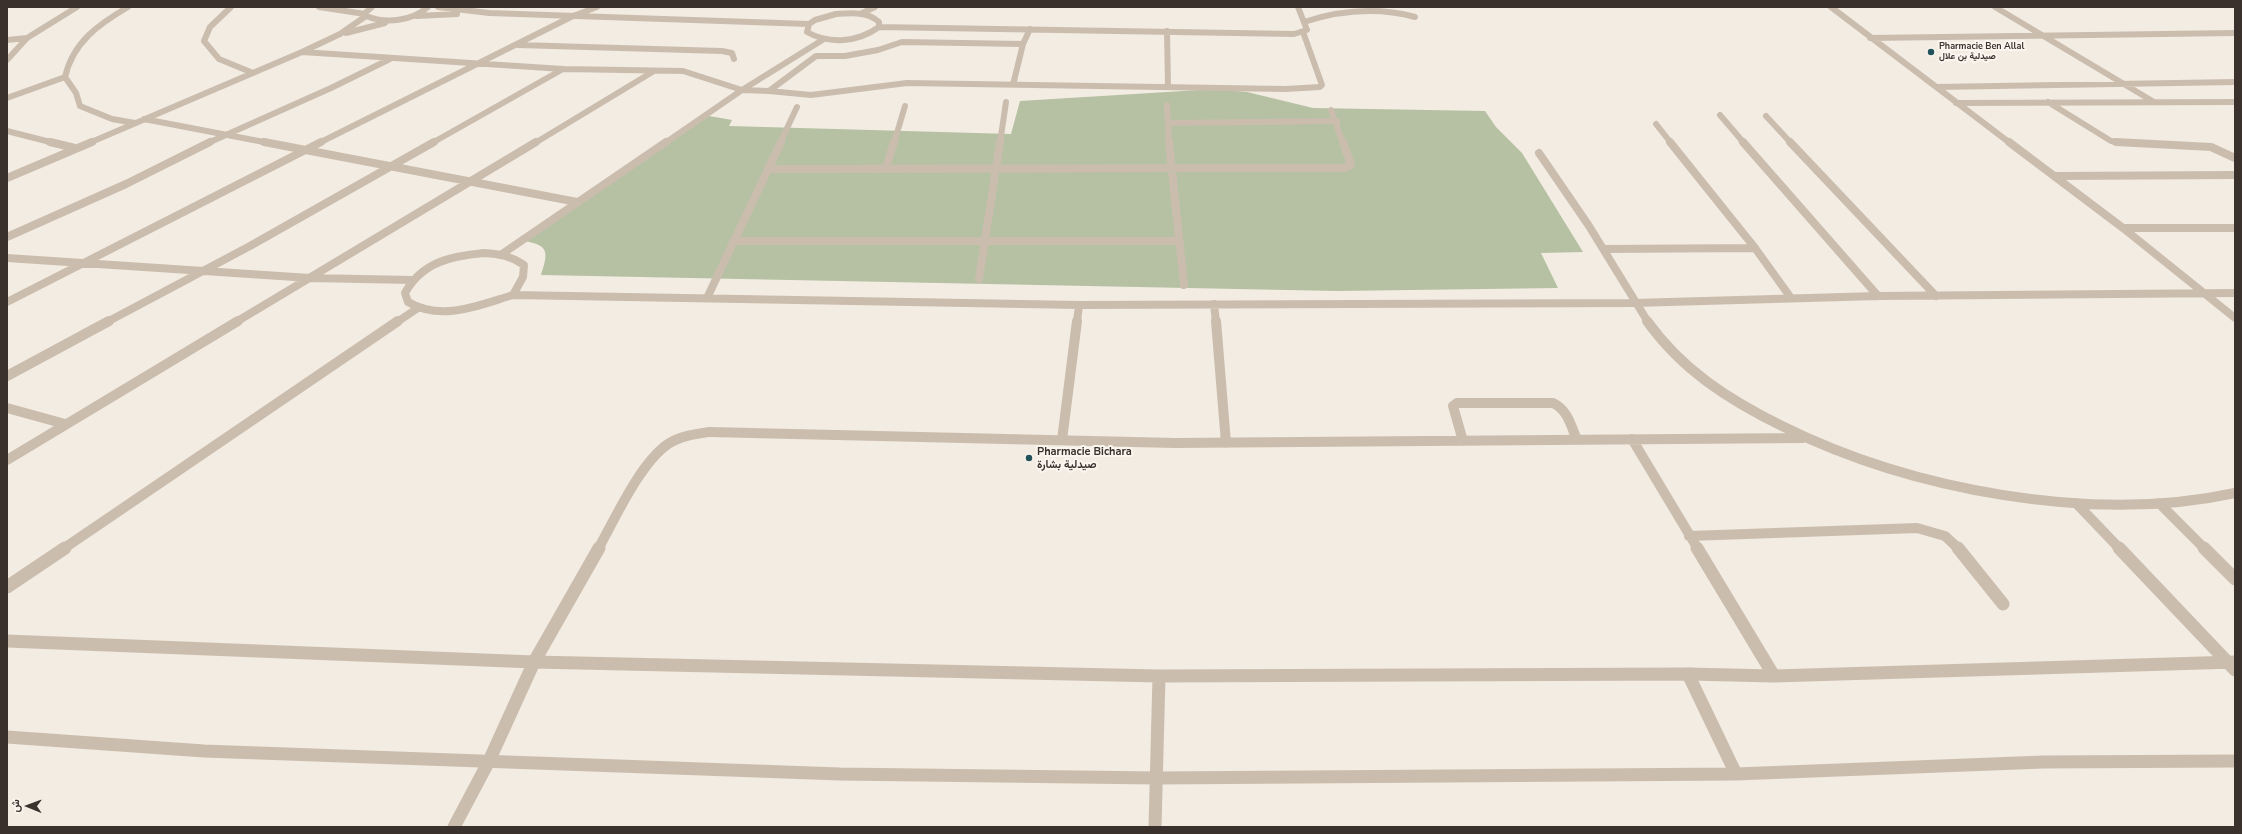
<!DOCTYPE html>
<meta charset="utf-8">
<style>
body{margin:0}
#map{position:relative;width:2242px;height:834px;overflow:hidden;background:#f3ece2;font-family:"Nunito Sans",Vazirmatn,sans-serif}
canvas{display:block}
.frame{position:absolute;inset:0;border:8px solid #3a312c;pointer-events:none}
.north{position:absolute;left:8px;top:786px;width:40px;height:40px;-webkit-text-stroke:3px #faf6ef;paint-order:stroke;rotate:271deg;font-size:11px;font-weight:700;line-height:16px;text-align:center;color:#3a312c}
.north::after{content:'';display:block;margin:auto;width:14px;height:18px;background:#3a312c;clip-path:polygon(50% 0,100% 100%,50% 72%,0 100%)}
</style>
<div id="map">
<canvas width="2242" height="834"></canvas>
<div class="frame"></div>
<div class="north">ش</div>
</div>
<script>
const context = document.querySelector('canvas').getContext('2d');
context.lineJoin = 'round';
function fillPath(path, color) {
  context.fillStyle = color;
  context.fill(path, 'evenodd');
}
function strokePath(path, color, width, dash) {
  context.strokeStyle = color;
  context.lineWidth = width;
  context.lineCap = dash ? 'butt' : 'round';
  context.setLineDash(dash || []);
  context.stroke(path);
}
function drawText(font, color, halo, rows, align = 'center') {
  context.font = font + ' "Nunito Sans",Vazirmatn,sans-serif';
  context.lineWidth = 4;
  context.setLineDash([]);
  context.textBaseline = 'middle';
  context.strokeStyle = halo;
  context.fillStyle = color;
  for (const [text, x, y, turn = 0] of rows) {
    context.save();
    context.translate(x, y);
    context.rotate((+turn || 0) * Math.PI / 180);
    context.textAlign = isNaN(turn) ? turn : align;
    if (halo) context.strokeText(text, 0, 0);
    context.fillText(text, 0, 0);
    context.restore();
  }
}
const green = new Path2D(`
 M1216,89L1247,92L1313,108L1485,111L1496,127L1522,153L1583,252L1541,253L1558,288L1337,291L541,275C548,253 550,245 524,241L709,116L732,120L729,126L1011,134L1020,101Z`);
const minorFar3 = new Path2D(`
 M128,7C99,24 73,42 65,77L76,93L80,106L112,119L135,123
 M231,7L210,27L204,41L219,59L253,73
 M319,7L365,14
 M372,7L365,13L366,16C386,24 412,21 428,7
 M438,7L489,13L809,24
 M1831,7L2010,143
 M1995,7L2154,102
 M836,14C851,13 867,11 879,22V27C858,42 830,45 807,32L809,24L815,20Z
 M860,14L875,7
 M417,16L457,14
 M1304,22C1341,10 1377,7 1415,17
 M879,27L1294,34L1307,30L1298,7
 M1167,31L1168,87
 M346,33L385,23
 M1870,38L2235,33
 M7,40L27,38
 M1023,44L902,42L878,50L845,56H816L769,91L811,95L907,83L1285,89L1320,87L1322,85L1303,32
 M518,45L722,51L732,53L734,59
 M302,52L563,69L683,71L742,90L769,91
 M7,60L27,38L77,7
 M1013,85L1023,44L1030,29
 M1937,87L2235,82
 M7,98L65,77
 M2048,102L2111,141L2122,143
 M1956,103L2235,102
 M1167,105L1169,143
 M1331,110L1343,143
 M1720,115L1744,143
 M1766,116L1791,143
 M144,119L269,143
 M1168,123L1337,121
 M1656,124L1671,143
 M7,131L54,143
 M89,143L302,52L340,34L366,16
 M208,143L331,88L390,59
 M319,143L573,16L597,7
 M432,143L563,69
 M535,143L654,71
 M665,143L742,90L824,39
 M780,143L797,107
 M894,143L905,106
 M1000,143L1006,102`);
const minorFar2 = new Path2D(`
 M50,142L75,148
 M264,142L577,202
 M1169,142L1184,285
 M1670,142L1755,248L1791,298
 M1743,142L1878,296
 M1790,142L1936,296
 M2009,142L2123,228L2235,318
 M2116,142L2211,147L2235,158
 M1539,153L1589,226L1648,322
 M886,168L894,142
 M768,169L1344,168L1351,165L1343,142
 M2055,176L2235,175
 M7,178L92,142
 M2123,228H2235
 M7,237L126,184L210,142
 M733,241H1179
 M1604,249L1755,248
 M484,253C500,254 511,256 524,265L523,277L513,295C479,305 442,322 408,302L405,293C422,262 451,256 484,253Z
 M502,254L666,142
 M7,258L310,278L412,280
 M979,279L1000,142
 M513,295L1079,305L1634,303L1878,296L2235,293
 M707,298L781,142
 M7,302L321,142
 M1214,304L1216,322
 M107,322L250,246L434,142
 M236,322L536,142
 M397,322L418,308
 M1077,322L1079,305`);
const minorFar1 = new Path2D(`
 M1216,321L1226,443
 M1647,321C1682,370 1729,400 1782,426C1911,490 2093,524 2235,493
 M7,376L109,321
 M7,408L65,424
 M1632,439L1698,549
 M1062,440L1077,321
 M1463,441L1453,406L1457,403H1553C1568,410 1571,426 1577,440
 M7,460L238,321
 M2076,503L2120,549
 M2159,503L2205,549
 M1689,536L1917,528L1945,536L1959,549
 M63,549L398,321
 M598,549C615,519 640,463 668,444C680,436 695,434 709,432L1175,443L1803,438`);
const minor = new Path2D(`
 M1697,548L1774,676
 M1958,548L2003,604
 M2119,548L2235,670
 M2204,548L2235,579
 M7,587L65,548
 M7,641L534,662L1159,676L1688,674L1774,676L2235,662
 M1688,674L1736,774
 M7,737L204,751L840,774L1157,778L1736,774L2043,762L2235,761
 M454,827L489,761L534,662L599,548
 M1155,827L1159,676`);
const markers = [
 [1931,52,4,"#23535a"],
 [1029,458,4,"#23535a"]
];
const farPoinames = [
 ["Pharmacie Ben Allal",1939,47],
 ["صيدلية بن علال",1939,57]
];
const poiNames = [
 ["Pharmacie Bichara",1037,452],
 ["صيدلية بشارة",1037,465]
];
fillPath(green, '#b5c1a2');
strokePath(minorFar3, '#cbbdae', 6);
strokePath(minorFar2, '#cbbdae', 8);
strokePath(minorFar1, '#cbbdae', 10);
strokePath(minor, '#cbbdae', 13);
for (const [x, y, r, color] of markers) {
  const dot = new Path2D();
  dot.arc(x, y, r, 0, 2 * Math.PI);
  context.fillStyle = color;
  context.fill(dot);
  strokePath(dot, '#faf6ef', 1.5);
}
drawText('bold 9px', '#3a312c', '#faf6ef', farPoinames, 'left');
drawText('bold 11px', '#3a312c', '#faf6ef', poiNames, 'left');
</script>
